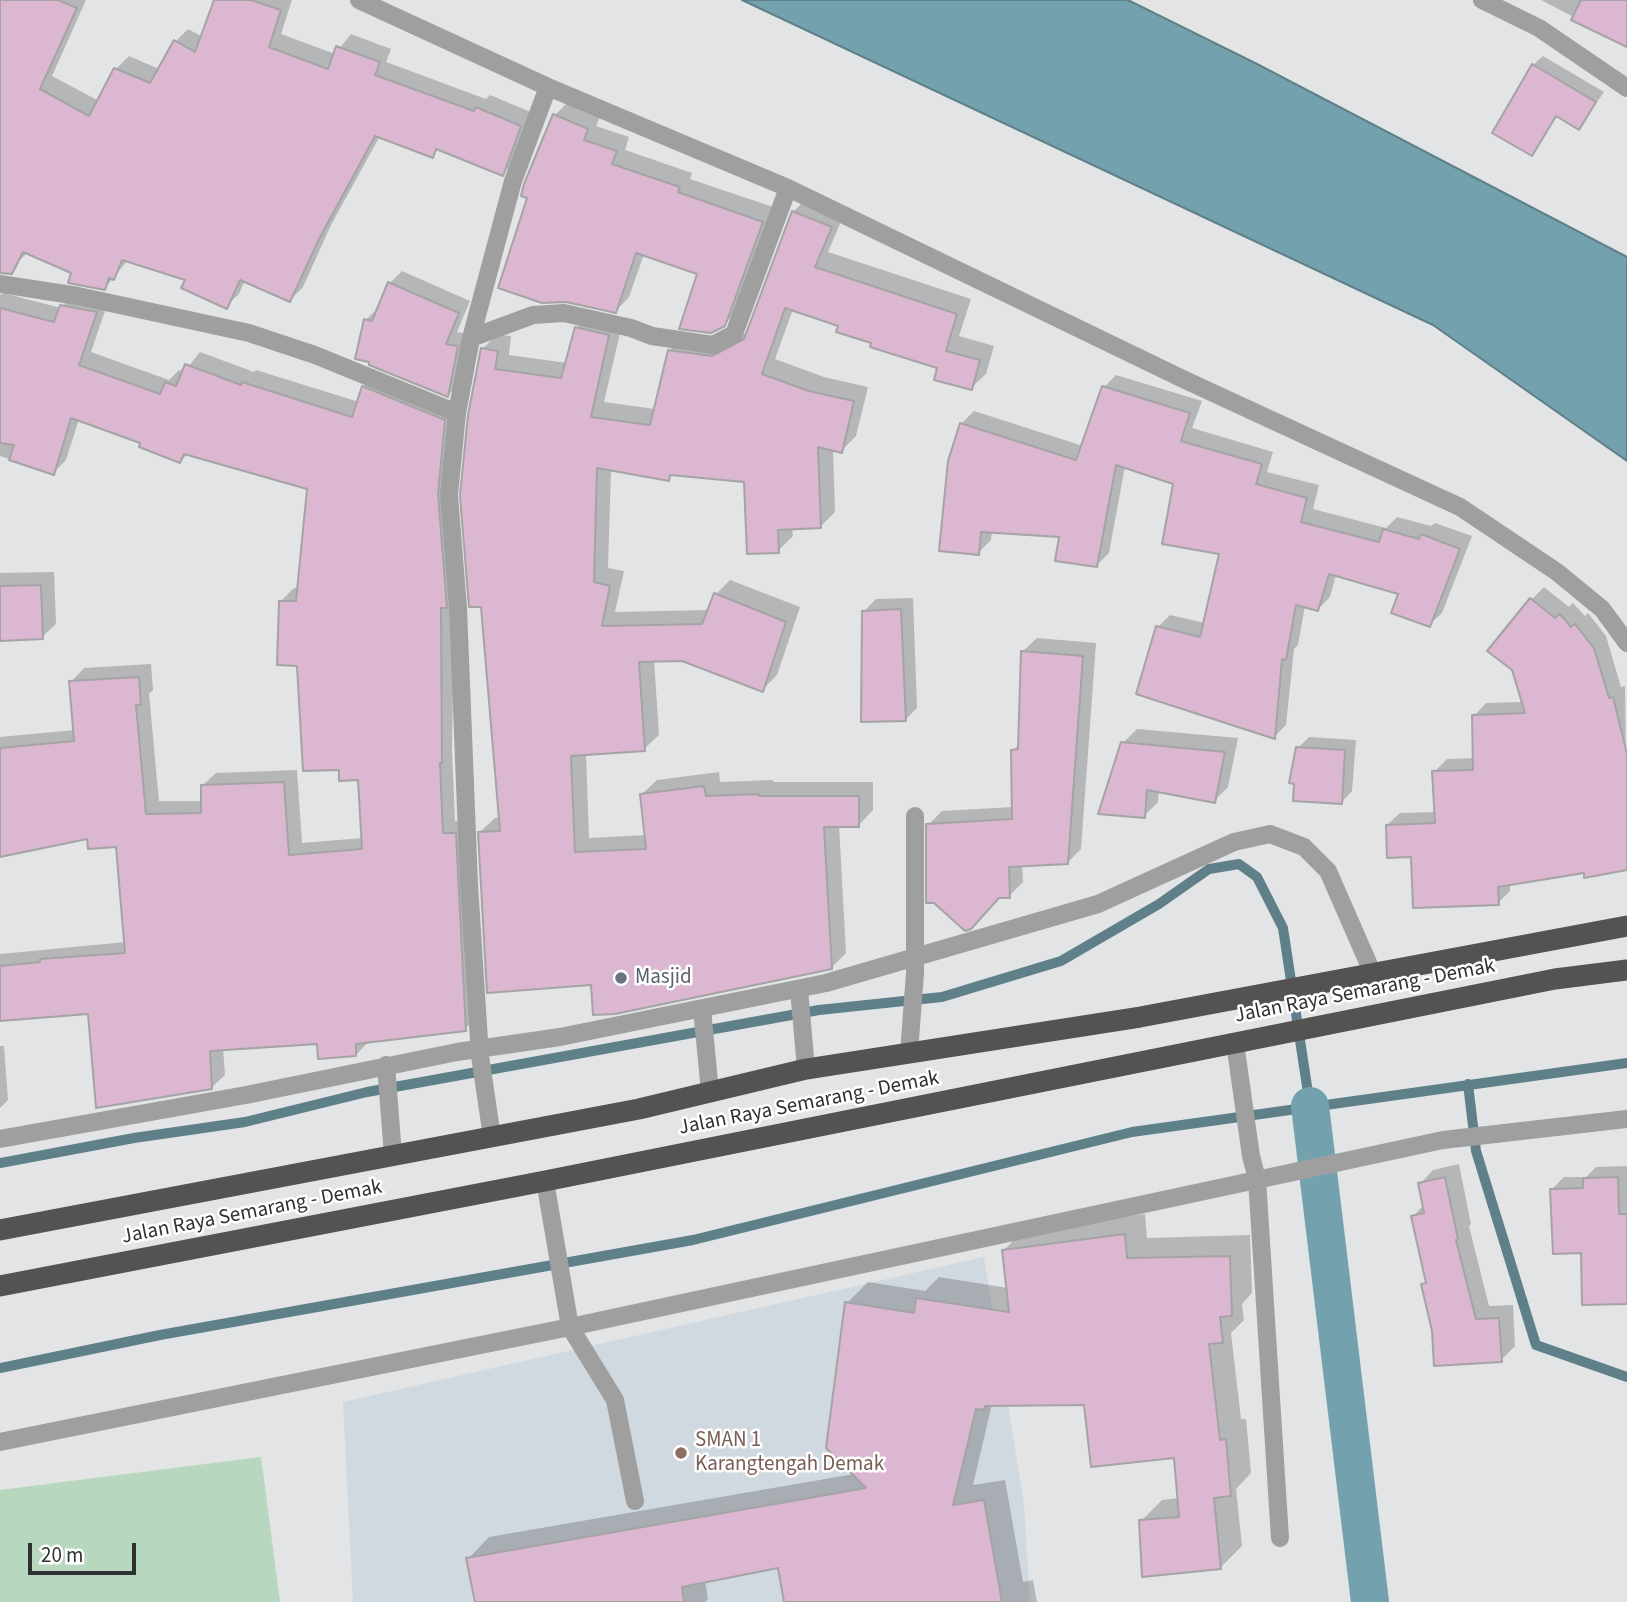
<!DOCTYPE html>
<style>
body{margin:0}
#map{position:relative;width:1627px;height:1602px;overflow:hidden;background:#e2e4e5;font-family:"Source Sans 3",sans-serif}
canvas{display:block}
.scale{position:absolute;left:28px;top:1543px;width:108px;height:32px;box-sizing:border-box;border:4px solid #2f3030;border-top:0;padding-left:9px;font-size:21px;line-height:24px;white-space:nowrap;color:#2f3030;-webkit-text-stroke:5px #fff;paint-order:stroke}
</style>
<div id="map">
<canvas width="1627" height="1602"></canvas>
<div class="scale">20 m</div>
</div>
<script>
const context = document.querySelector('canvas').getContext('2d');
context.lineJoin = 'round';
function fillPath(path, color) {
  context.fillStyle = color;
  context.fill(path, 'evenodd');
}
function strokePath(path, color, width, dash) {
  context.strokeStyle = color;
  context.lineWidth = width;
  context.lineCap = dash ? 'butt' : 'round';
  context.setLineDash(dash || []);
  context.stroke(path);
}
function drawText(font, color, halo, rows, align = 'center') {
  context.font = font + ' "Source Sans 3",sans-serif';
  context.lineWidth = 5;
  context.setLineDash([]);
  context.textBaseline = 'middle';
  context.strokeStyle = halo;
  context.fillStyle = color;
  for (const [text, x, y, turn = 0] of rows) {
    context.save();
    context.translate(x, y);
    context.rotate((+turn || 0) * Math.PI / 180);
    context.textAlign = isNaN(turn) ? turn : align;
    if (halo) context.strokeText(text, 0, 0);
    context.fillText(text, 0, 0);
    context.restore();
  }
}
const built = new Path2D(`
 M984,1257L1024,1504L1030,1602H353L343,1402Z`);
const green = new Path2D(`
 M261,1457L280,1602H0V1490Z`);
const water = new Path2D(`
 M742,0H1128L1257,64L1627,257V461L1433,325Z`);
const shadow = new Path2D(`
 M0,0H86L52,76L99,101L116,69L129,56L159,69L175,42L188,29L203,37L216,0H292L281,34L335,54L351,34L391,49L386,62L486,99L490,95L533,113L515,162L502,174L439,149L432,156L380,136L331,225L303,287L290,300L245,280L239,294L226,306L187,279L128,260L105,288L28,252L15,265L0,257Z
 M1541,0H1627V45Z
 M1543,56L1604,92L1579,128L1558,115L1532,154L1533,65Z
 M568,102L600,116L596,126L629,137L625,150L692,173L690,179L776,208L738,310L724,325L699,273L644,254L629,297L616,311L555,115Z
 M808,197L845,212L828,252L971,299L959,336L994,346L986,374L971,388L939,367L793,309L775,359L824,377L868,387L856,436L841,451L833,449L835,512L820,527L792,528L793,536L778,551L745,481L674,473L668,480L611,469L608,568L624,571L615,612L709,610L716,594L730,580L800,607L777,675L762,690L682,659L654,660L659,735L644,749L586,753L589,838L647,835L642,794L657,780L719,772L720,782L773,780V782H873V810L859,825H839L846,953L831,968L593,983L480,832L495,818L500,817L482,349L497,335L511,336L509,355L567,363L576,328L591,313L623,320L604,402L655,409L669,351L684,336L728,342L749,331L793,212Z
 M402,271L470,301L457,332L469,334L460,383L448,395L366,320L378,308L390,283Z
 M75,292L109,299L91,352L169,380L179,370L184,372L200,352L254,372L256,370L359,402L363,387L376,374L457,407L452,751L455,821L468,820L478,1016L465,1029L369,1041L356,1055L319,1042L223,1048L225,1075L211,1088L89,1012L0,1019V954L126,942L117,845L89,837L0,855V737L75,730L71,682L84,668L151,664L153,690L149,694L159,801H202V786L216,773L297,770L302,843L363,838L360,779L340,768L299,664L281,601L294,588H299L309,487L188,454L180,461L143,442L79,419L66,460L53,473L0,456V295L3,293L61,308Z
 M1116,375L1202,401L1192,428L1273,452L1267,472L1319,485L1313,509L1386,528L1397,517L1431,526L1435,523L1472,536L1442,613L1429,625L1400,593L1336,575L1330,597L1318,609L1305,606L1298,645L1294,649L1286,725L1274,737L1158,627L1170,615L1205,623L1221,552L1175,483L1125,466L1109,553L1097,565L1061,535L992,531L991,540L978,553L949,462L962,423L974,411L1083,446L1104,387Z
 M54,572L56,624L42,637L0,639V573Z
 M1544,587L1569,607L1573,603L1585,616L1588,613L1606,636L1621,687L1625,686L1627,853L1510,883V891L1498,903L1413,855L1387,825L1400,813L1436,812L1434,772L1447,759L1475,758L1474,716L1486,703L1524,702L1532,599Z
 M913,598L917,708L905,720L864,611L876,599Z
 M1037,638L1096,643L1081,849L1067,863L1022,864L1023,882L1009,896L928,825L942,811L1013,807V751L1020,743L1023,651Z
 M1137,729L1238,738L1228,787L1214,801L1159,790L1158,802L1144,816L1123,743Z
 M1309,737L1356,740L1352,791L1341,803L1298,748Z
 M0,1046H4L8,1100L0,1108Z
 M1459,1164L1471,1224L1469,1226L1489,1306L1513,1305L1515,1346L1501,1360L1434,1331L1413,1216L1424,1205L1420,1184L1433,1170Z
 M1627,1166V1302L1583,1251L1552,1189L1564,1177H1586L1596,1167Z
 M1145,1214L1147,1238L1250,1235L1252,1293L1242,1304L1244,1320L1231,1333L1241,1419H1246L1251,1473L1236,1489L1242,1546L1220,1568L1141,1521L1162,1500L1179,1498L1176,1456L1086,1403L992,1404L973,1485L1005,1480L1023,1582L1033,1580L1037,1602H786L779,1566L705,1580L708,1599L705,1602H477L468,1559L489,1537L854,1474L847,1303L868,1282L925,1291L939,1277L1008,1288L1004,1250L1025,1229Z`);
const stream = new Path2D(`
 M1468,1084L1476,1151L1536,1345L1627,1377
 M0,1163L134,1138L245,1122L367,1092L819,1010L942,997L1061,961L1159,904L1209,869L1239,864L1257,877L1283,928L1310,1106
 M0,1368L160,1335L693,1240L1132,1132L1627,1063`);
const canal = new Path2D(`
 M1310,1106L1370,1602`);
const building = new Path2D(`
 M0,0H58L77,8L40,89L89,116L114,68L150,83L174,40L195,52L214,0H251L281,10L269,47L328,69L336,46L380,62L375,75L474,111L476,107L521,126L503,176L436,149L433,158L375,136L319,239L290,302L240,280L227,309L181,288L185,280L122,260L114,280L109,278L105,290L68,283L71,273L23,252L12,274L0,273Z
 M1581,0H1627V47L1571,20Z
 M1532,64L1596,102L1579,130L1556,116L1532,156L1492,133Z
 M553,114L588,129L584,140L617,151L612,164L680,187L678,192L763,222L725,326L711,333L679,329L697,274L636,253L616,313L566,302L542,303L498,288L527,198L521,196L524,184Z
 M792,211L832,227L815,267L957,314L946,351L980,360L972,390L934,380L937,368L870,347L871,343L836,332L838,326L785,308L762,374L809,391L854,401L842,453L818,447L821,528L778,530L779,553L747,554L744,482L670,475L669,481L597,468L594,582L610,586L602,626L702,624L714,593L786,622L763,692L682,661L639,662L645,751L571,756L575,852L646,849L640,794L704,786L706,796L759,794V796H859V827H824L832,969L615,1014L593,1015L591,985L487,993L478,832L500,831L481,607H469L460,495L468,415L481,348L498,351L495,369L561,378L575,327L609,335L591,417L650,425L668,350L712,356L744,339Z
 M388,282L459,313L446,344L458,346L448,397L369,365V362L355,359L364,319L372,321Z
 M60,305L97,312L79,365L160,394L165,382L176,386L185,364L241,385L242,382L352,417L362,386L445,420L438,494L447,608H441L442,763H440L443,833H456L466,1031L356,1044V1056L318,1059L317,1044L210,1051L212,1089L96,1108L88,1014L0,1021V966L40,962V959L125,953L116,847L88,849L87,839L0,857V748L74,741L69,681L139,677L141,705H136L146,814L201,813V785L284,782L289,855L362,849L358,780L339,781V770L303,771L297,666L277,665L279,601H296L307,489L184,454L180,463L139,447L140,443L71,418L54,475L9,460L14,445L0,443V308L54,322Z
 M1102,386L1190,413L1181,441L1262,464L1256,484L1307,498L1301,522L1379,542L1383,529L1419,539L1421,534L1460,549L1430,627L1391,613L1398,594L1329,574L1318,611L1296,605L1286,660L1282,659L1275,739L1136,694L1156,626L1200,637L1219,554L1162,544L1173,484L1116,465L1097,567L1055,561L1059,537L981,532L979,555L939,551L948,461L960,423L1076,460Z
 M41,585L43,639L0,641V586Z
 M1530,598L1555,618L1560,614L1571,627L1575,624L1594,648L1609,698L1613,697L1627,754V870L1584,878V873L1498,887L1499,905L1413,908L1411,857L1387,858L1386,825L1435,823L1432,771L1473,770L1472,715L1525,713L1512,670L1487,651Z
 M901,609L906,721L861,722L862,611Z
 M1021,651L1083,656L1068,864L1009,867L1010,898H999L971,929L965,931L934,903H926V824L1012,819L1011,750L1018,749Z
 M1121,742L1225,752L1215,803L1147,790L1145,818L1098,814Z
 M1296,747L1345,750L1342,804L1293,801L1294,784L1289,783Z
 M1445,1177L1458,1239L1456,1240L1476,1319L1499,1318L1502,1362L1434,1366L1432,1331L1421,1284L1426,1283L1411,1216L1424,1213L1418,1183Z
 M1618,1177L1619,1214H1627V1304L1582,1305L1581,1253L1553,1254L1550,1189L1583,1188V1178Z
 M1125,1234L1127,1258L1230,1256L1232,1316L1220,1317L1223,1343L1209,1344L1220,1440L1226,1439L1231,1496L1214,1498L1221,1569L1142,1577L1139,1520L1179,1517L1174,1458L1091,1467L1084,1405L985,1406L984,1410L976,1409L953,1505L984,1500L1002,1602H784L778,1568L682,1587L684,1602H475L466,1558L866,1488L826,1448L845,1302L914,1313L916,1298L1009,1312L1002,1250Z`);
const minor = new Path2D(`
 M359,0L548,87L788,188L1185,380L1460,507L1557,572L1602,609L1627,643
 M1482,0L1539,28L1627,88
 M0,284L78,296L249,333L315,355L457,413
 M471,338L533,315L564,313L631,328L652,336L713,345L734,334L788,188
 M799,989L806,1069
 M702,1009L710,1092
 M1235,1043L1251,1156L1257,1179L1280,1538
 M909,1053L915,973V816
 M386,1065L393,1155
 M492,1137L480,1056L469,885L458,608L449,495L457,413L471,338L513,181L548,87
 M0,1139L246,1095L457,1052L560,1037L826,983L1098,904L1234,842L1270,834L1304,847L1328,871L1373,974
 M545,1181L570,1327L615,1400L635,1501
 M0,1442L570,1327L1443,1140L1627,1119`);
const highway = new Path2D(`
 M0,1230L639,1109L806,1069L1140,1017L1627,926
 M0,1286L545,1181L1555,979L1627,970`);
const markers = [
 [621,978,7,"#6b7280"],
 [681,1453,7,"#8d6e63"]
];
const worshipNames = [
 ["Masjid",635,978]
];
const streetNames = [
 ["Jalan Raya Semarang - Demak",1365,992,-11],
 ["Jalan Raya Semarang - Demak",809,1104,-11],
 ["Jalan Raya Semarang - Demak",252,1213,-11]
];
const educationNames = [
 ["SMAN 1",695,1441],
 ["Karangtengah Demak",695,1465]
];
fillPath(built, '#d1d9e0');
fillPath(green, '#b7d8be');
fillPath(water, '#73a2ae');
strokePath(water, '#5f8088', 2);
fillPath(shadow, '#0003');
strokePath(stream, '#5f8088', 10);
strokePath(canal, '#73a2ae', 38);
fillPath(building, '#dbb7d1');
strokePath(building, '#a5a3a4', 2);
strokePath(minor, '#a09f9f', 18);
strokePath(highway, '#545352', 21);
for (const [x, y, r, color] of markers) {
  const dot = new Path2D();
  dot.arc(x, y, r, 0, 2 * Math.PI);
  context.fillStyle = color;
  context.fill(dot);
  strokePath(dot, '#fff', 2.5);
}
drawText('21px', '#5b616d', '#fff', worshipNames, 'left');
drawText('21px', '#2f3030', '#fff', streetNames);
drawText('21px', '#785e54', '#fff', educationNames, 'left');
</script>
